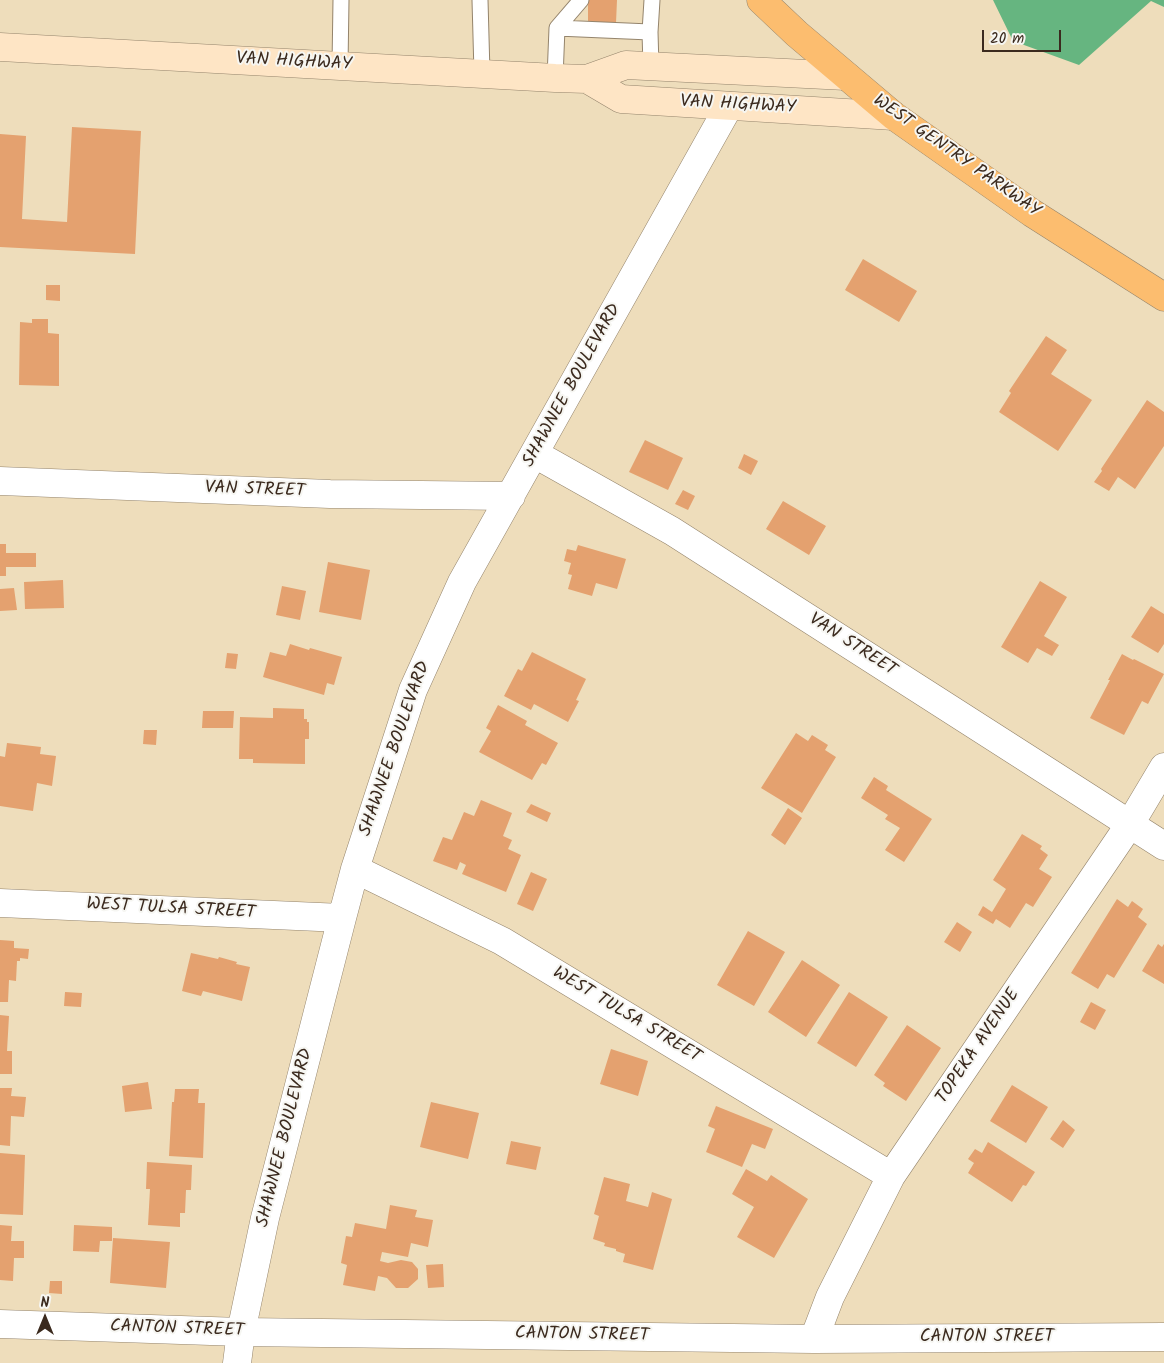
<!DOCTYPE html>
<style>
body{margin:0}
#map{position:relative;width:1164px;height:1363px;overflow:hidden;background:#edb;font-family:Kalam,sans-serif}
canvas{display:block}
.north{position:absolute;left:20px;top:1293px;width:50px;height:50px;-webkit-text-stroke:4px #f6f6f2;paint-order:stroke;rotate:0deg;font-size:14px;font-weight:700;line-height:20px;text-align:center;color:#3b2a1e}
.north::after{content:'';display:block;margin:auto;width:18px;height:22px;background:#3b2a1e;clip-path:polygon(50% 0,100% 100%,50% 72%,0 100%)}
.scale{position:absolute;left:982px;top:30px;width:79px;height:22px;box-sizing:border-box;border:2px solid #3b2a1e;border-top:0;padding-left:6px;font-size:15px;line-height:18px;white-space:nowrap;color:#3b2a1e;-webkit-text-stroke:4px #f6f6f2;paint-order:stroke}
</style>
<div id="map">
<canvas width="1164" height="1363"></canvas>
<div class="north">N</div>
<div class="scale">20 m</div>
</div>
<script>
const context = document.querySelector('canvas').getContext('2d');
context.lineJoin = 'round';
function fillPath(path, color) {
  context.fillStyle = color;
  context.fill(path, 'evenodd');
}
function strokePath(path, color, width, dash) {
  context.strokeStyle = color;
  context.lineWidth = width;
  context.lineCap = dash ? 'butt' : 'round';
  context.setLineDash(dash || []);
  context.stroke(path);
}
function drawText(font, color, halo, rows, align = 'center') {
  context.font = font + ' Kalam,sans-serif';
  context.lineWidth = 4;
  context.setLineDash([]);
  context.textBaseline = 'middle';
  context.strokeStyle = halo;
  context.fillStyle = color;
  for (const [text, x, y, turn = 0] of rows) {
    context.save();
    context.translate(x, y);
    context.rotate((+turn || 0) * Math.PI / 180);
    context.textAlign = isNaN(turn) ? turn : align;
    if (halo) context.strokeText(text, 0, 0);
    context.fillText(text, 0, 0);
    context.restore();
  }
}
const forest = new Path2D(`
 M993,0H1164V7L1151,1L1079,65L1013,41Z`);
const building = new Path2D(`
 M588,0H617L616,23L588,22Z
 M72,127L141,131L135,254L0,247V134L26,136L22,219L67,222Z
 M863,259L917,291L899,322L845,290Z
 M46,285H60V301L46,300Z
 M32,319H48V333L59,334V386L19,385L20,322L32,323Z
 M1046,336L1067,350L1051,374L1092,400L1058,451L999,412L1011,393L1009,391Z
 M1147,400L1164,412V446L1135,489L1118,477L1109,491L1094,482L1102,471L1101,469Z
 M645,440L683,458L668,490L629,472Z
 M744,454L758,461L751,475L738,468Z
 M683,490L695,496L688,510L675,504Z
 M783,501L826,526L809,555L766,529Z
 M0,544H6V553H36V567H6V576H0Z
 M578,545L626,559L617,589L596,583L592,596L568,589L572,575L568,574L571,563L564,561L567,549L576,551Z
 M328,562L370,570L361,620L319,612Z
 M63,580L64,608L25,609L24,582Z
 M1040,581L1067,597L1044,636L1059,645L1052,656L1037,648L1028,663L1001,647Z
 M282,586L306,591L300,620L276,615Z
 M14,588L17,610L0,611V589Z
 M1151,606L1164,614V644L1158,653L1131,637Z
 M290,644L309,650L310,648L342,657L334,685L327,683L324,695L263,677L270,652L286,656Z
 M532,652L586,679L576,700L579,701L568,722L534,704L531,710L504,696L518,669L522,671Z
 M227,653L238,654L236,669L225,668Z
 M1122,654L1133,660L1134,659L1164,674L1148,704L1142,701L1124,735L1090,718L1110,680H1108Z
 M498,705L527,721L525,725L558,743L546,765L542,763L532,780L479,752L491,731L486,728Z
 M273,708L304,709V719H307V722H309V739H305V764L253,763V759H239L240,717L273,718Z
 M203,711H234L233,728H202Z
 M144,730H157L156,745L143,744Z
 M796,733L808,741L812,735L828,745L825,750L836,757L802,813L761,788Z
 M7,743L41,747L40,754L56,756L52,786L37,783L33,811L0,806V756L5,757Z
 M874,777L888,786L886,790L932,819L904,862L885,850L900,828L885,819L888,815L861,798Z
 M481,800L512,813L503,836L512,840L508,849L521,855L506,892L462,874L466,865L460,862L457,870L433,861L443,837L452,840L464,812L474,816Z
 M531,804L551,813L547,822L526,812Z
 M788,808L802,818L785,845L771,835Z
 M1022,834L1042,846L1040,849L1048,855L1039,869L1052,877L1033,907L1026,903L1010,928L996,919L993,924L978,915L983,906L992,912L1006,889L993,880Z
 M531,872L547,879L533,911L517,904Z
 M1117,899L1128,907L1132,901L1143,909L1138,917L1147,924L1114,978L1107,974L1098,989L1071,973Z
 M957,922L972,932L960,952L944,942Z
 M748,931L785,952L754,1006L717,985Z
 M0,940L14,941V948L29,949L28,959L20,958V961H17L16,981L9,980L8,1002H0Z
 M1158,944L1162,947L1164,944V984L1142,971Z
 M191,953L218,959L219,957L237,962L236,964L250,967L242,1001L203,991L201,996L182,991Z
 M802,960L840,985L806,1037L768,1012Z
 M65,992L82,993L81,1007L64,1006Z
 M849,992L888,1017L856,1067L817,1043Z
 M1091,1002L1106,1010L1095,1030L1080,1022Z
 M0,1015L9,1016L7,1051H12V1074H0Z
 M907,1025L941,1048L906,1101L883,1086L885,1083L874,1075Z
 M611,1049L648,1061L638,1096L600,1084Z
 M148,1082L152,1109L125,1112L122,1086Z
 M1012,1085L1048,1107L1026,1143L990,1121Z
 M0,1088H12L11,1096L26,1097L24,1117L11,1116L10,1146L0,1145Z
 M175,1089H199L198,1103H205L203,1158L169,1156L172,1102H174Z
 M431,1102L479,1113L468,1159L420,1147Z
 M716,1106L773,1129L765,1149L752,1144L742,1167L706,1152L715,1129L708,1126Z
 M1063,1120L1075,1130L1063,1148L1050,1139Z
 M511,1141L541,1147L536,1170L506,1164Z
 M988,1142L1035,1172L1026,1186L1023,1185L1012,1202L968,1173L974,1163L968,1159L975,1149L982,1153Z
 M0,1153L25,1155L23,1215L0,1214Z
 M147,1162L192,1165L191,1190H186L185,1213H180V1227L148,1225L150,1189H146Z
 M746,1169L767,1181L771,1175L808,1199L774,1258L737,1237L754,1207L732,1194Z
 M604,1177L630,1184L626,1201L648,1207L652,1192L672,1199L653,1270L623,1262L625,1254L616,1251V1249L604,1246L605,1243L593,1239L599,1216L594,1214Z
 M390,1205L417,1210L415,1217L433,1220L428,1247L411,1243L408,1257L382,1252L380,1261L388,1263L401,1260L412,1262L418,1269V1279L408,1288H396L387,1278L378,1276L375,1291L343,1285L347,1265L341,1263L346,1236L352,1237L355,1223L386,1229Z
 M0,1225L12,1226L11,1241H24V1258H14L13,1281L0,1280Z
 M74,1225L112,1227V1241H100L99,1252L73,1251Z
 M113,1238L170,1242L166,1288L110,1283Z
 M443,1264L444,1287L428,1288L426,1265Z
 M50,1281H62V1294L49,1293Z`);
const lane = new Path2D(`
 M480,0L482,73
 M557,28L650,32
 M340,66L341,0
 M651,67L650,32L652,0
 M555,78L557,28L581,0`);
const street = new Path2D(`
 M535,454L672,531L1164,846
 M0,481L330,494L511,496
 M355,869L502,941L891,1176
 M0,903L342,918
 M0,1324L241,1332L814,1339L1164,1337
 M814,1339L830,1297L891,1176L1130,824L1164,767
 M237,1363L241,1332L265,1218L342,918L355,869L413,690L462,582L729,106`);
const secondary = new Path2D(`
 M0,47L555,78L587,79L626,65L846,76
 M587,79L621,99L894,116`);
const primary = new Path2D(`
 M761,0L797,34L894,116L1032,213L1164,297`);
const streetNames = [
 ["VAN HIGHWAY",294,63,3],
 ["VAN HIGHWAY",738,106,3],
 ["WEST GENTRY PARKWAY",956,157,35],
 ["SHAWNEE BOULEVARD",573,386,-61],
 ["VAN STREET",255,491,2],
 ["VAN STREET",852,646,33],
 ["SHAWNEE BOULEVARD",396,749,-71],
 ["WEST TULSA STREET",171,910,3],
 ["WEST TULSA STREET",626,1016,31],
 ["TOPEKA AVENUE",979,1047,-56],
 ["SHAWNEE BOULEVARD",286,1138,-76],
 ["CANTON STREET",177,1330,2],
 ["CANTON STREET",582,1336,1],
 ["CANTON STREET",987,1338]
];
fillPath(forest, '#66b580');
fillPath(building, '#e4a16f');
strokePath(lane, '#94846c', 17);
strokePath(street, '#94846c', 29);
strokePath(secondary, '#94846c', 29);
strokePath(primary, '#94846c', 29);
strokePath(lane, '#fff', 15);
strokePath(street, '#fff', 28);
strokePath(secondary, '#fee5c5', 28);
strokePath(primary, '#fcbd6f', 28);
drawText('18px', '#3b2a1e', '#f6f6f2', streetNames);
</script>
